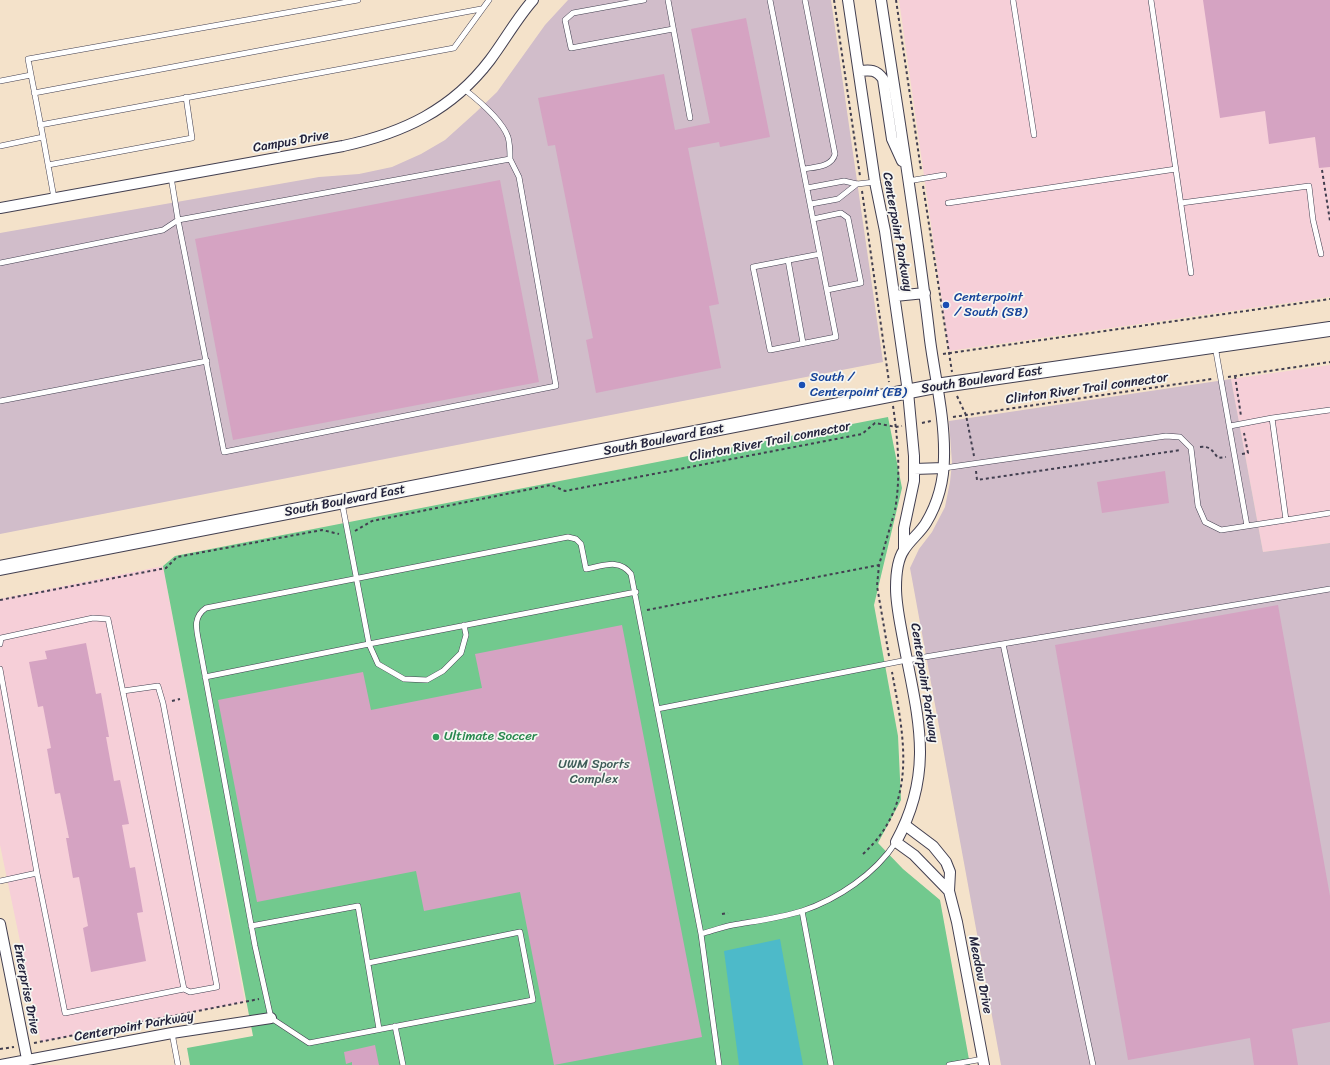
<!DOCTYPE html>
<style>
body{margin:0}
canvas{display:block;background:#f4e2ca}
</style>
<canvas width="1330" height="1065"></canvas>
<script>
const context = document.querySelector('canvas').getContext('2d');
context.lineJoin = 'round';
function fillPath(path, color) {
  context.fillStyle = color;
  context.fill(path, 'evenodd');
}
function strokePath(path, color, width, dash) {
  context.strokeStyle = color;
  context.lineWidth = width;
  context.lineCap = dash ? 'butt' : 'round';
  context.setLineDash(dash || []);
  context.stroke(path);
}
function drawText(font, color, halo, rows, align = 'center') {
  context.font = font + ' Sriracha,sans-serif';
  context.lineWidth = 3.5;
  context.setLineDash([]);
  context.textBaseline = 'middle';
  context.strokeStyle = halo;
  context.fillStyle = color;
  for (const [text, x, y, turn = 0] of rows) {
    context.save();
    context.translate(x, y);
    context.rotate((+turn || 0) * Math.PI / 180);
    context.textAlign = isNaN(turn) ? turn : align;
    if (halo) context.strokeText(text, 0, 0);
    context.fillText(text, 0, 0);
    context.restore();
  }
}
const built = new Path2D(`
 M899,0H1330V297L949,351Z
 M1330,365V543L1263,552L1231,379Z
 M163,566L245,1002L41,1042L0,845V599Z`);
const industrial = new Path2D(`
 M568,0H831L883,362L0,534V233L319,177L359,174L392,167L421,154L445,140L475,113L497,92L545,25Z
 M1231,379L1263,552L1330,543V1065H1001L910,568L919,549L932,532L945,507L950,482L952,463L949,421Z`);
const green = new Path2D(`
 M888,417L902,488L874,605L898,736L901,800L878,843L903,869L940,900L970,1065H190L187,1048L253,1036L163,566L175,556Z`);
const water = new Path2D(`
 M780,939L803,1065H739L724,951Z`);
const building = new Path2D(`
 M1203,0H1330V167L1319,168L1315,137L1269,144L1265,111L1220,118Z
 M746,18L770,137L720,147L719,142L688,148L719,304L709,306L721,368L596,393L586,340L593,338L555,145L548,146L538,98L664,74L675,130L710,123L691,29Z
 M500,180L539,382L233,440L195,239Z
 M1165,471L1169,503L1102,513L1097,482Z
 M1278,605L1330,896V1022L1292,1029L1298,1065H1254L1250,1038L1128,1060L1055,645Z
 M622,625L702,1037L554,1065L520,892L424,911L416,871L257,902L218,700L363,672L371,710L482,688L475,654Z
 M86,643L96,694L101,693L109,737H106L114,781L120,780L129,824L122,825L130,868L135,867L143,912L137,913L146,961L91,972L83,928L88,926L79,877L73,878L66,838H69L60,793L55,794L47,749L51,748L43,706L38,707L29,662L47,659L45,651Z
 M375,1045L379,1065H352V1062L346,1064L344,1052Z`);
const path = new Path2D(`
 M834,0L860,176
 M896,0L921,170
 M1322,170L1330,221
 M923,186L952,372
 M862,191L889,382
 M943,354L1330,299
 M1235,376L1241,416
 M1228,377L1330,362
 M957,396L966,415L974,456
 M893,406C898,440 901,476 895,510
 M953,417L1212,379
 M922,423L931,421
 M1200,447C1210,446 1212,450 1218,458L1226,457
 M1242,454L1248,453L1244,433
 M976,471L977,480L1181,450
 M355,531L372,521L551,485L565,491L862,434L875,423L896,427L902,426
 M0,600L166,568L177,557L322,530L339,534
 M647,610L879,565
 M889,656L877,586L879,565L894,514
 M172,701L180,699
 M863,854C919,803 904,738 892,672
 M722,914L728,913
 M34,1043L259,999
 M0,1049L14,1047`);
const lane = new Path2D(`
 M644,0L573,13L565,20L571,48L673,29
 M668,0L690,118
 M770,0L836,337L770,350L753,267L820,254
 M1013,0L1034,135
 M1151,0L1191,273
 M0,81L31,75
 M34,93L481,9
 M40,125L454,48L489,0
 M43,137L28,59L358,0
 M0,146L43,137L54,198
 M48,165L192,138L186,97
 M804,169C815,167 832,167 835,154L805,0
 M171,177L178,220L510,159C510,152 510,144 508,137C502,120 478,100 464,89
 M908,181L944,175
 M807,188L844,181L857,184L875,182
 M948,203L1176,169
 M1181,203L1309,186L1313,220L1321,254
 M811,204L838,199L857,184
 M813,219L841,213L848,218L861,283L827,290
 M788,260L803,343
 M0,263L163,230L178,220L224,452L556,386L519,177L510,159
 M1215,346L1247,526
 M0,401L207,361
 M1330,410L1272,418L1286,520L1330,513
 M1230,426L1272,418
 M944,468L1166,436L1180,437L1191,448L1198,506L1205,522L1221,530L1286,520
 M342,503L369,644L636,592
 M0,644L1,638L93,618L108,619L184,989L65,1013L37,873L0,881
 M1003,644L1093,1065
 M0,669L37,873
 M205,677L369,644L378,664L404,679L427,680L443,671L461,653L466,635L464,625
 M123,691L158,686L163,703L217,987L190,992L184,989
 M657,709L907,660L1330,589
 M802,911L831,1065
 M251,926L358,906L379,1029
 M701,934C712,931 722,927 733,925C756,921 780,918 802,911C838,899 875,874 896,842
 M368,963L520,932L533,1000L309,1043L271,1018L255,946L199,643C196,628 193,617 206,608L568,537L576,539L581,544L586,569C603,566 619,558 631,574L701,934L719,1065
 M395,1026L403,1065
 M172,1033L178,1065
 M949,1065L983,1059`);
const street = new Path2D(`
 M848,0L875,182L885,231L908,392L914,456V481L904,528V550
 M881,0C898,113 917,226 930,340C935,378 945,418 944,457C944,480 938,503 926,523C920,533 910,540 904,550C897,560 896,576 896,588C896,605 900,622 903,639C917,715 936,769 896,842L914,855L949,891
 M859,71C870,70 876,69 883,79L892,139L902,161
 M0,208L343,146C403,133 452,110 490,60C505,40 517,18 533,0
 M895,296L925,293
 M914,469L944,468
 M905,825L933,846L946,862L950,872L949,891L957,922L984,1065
 M0,924L27,1059
 M1,1065L172,1033L271,1018`);
const secondary = new Path2D(`
 M0,568L936,386L1330,329`);
const markers = [
 [946,305,4,"#1a4fb4"],
 [802,385,4,"#1a4fb4"],
 [436,737,4,"#2e9e5b"]
];
const streetNames = [
 ["Campus Drive",291,142,-10],
 ["Centerpoint Parkway",897,232,80],
 ["South Boulevard East",982,380,-9],
 ["Clinton River Trail connector",1087,389,-8],
 ["South Boulevard East",664,440,-11],
 ["Clinton River Trail connector",770,442,-11],
 ["South Boulevard East",345,501,-11],
 ["Centerpoint Parkway",924,683,81],
 ["Meadow Drive",980,975,79],
 ["Enterprise Drive",26,989,79],
 ["Centerpoint Parkway",134,1027,-10]
];
const transitNames = [
 ["Centerpoint",954,298],
 ["/ South (SB)",954,313],
 ["South /",810,378],
 ["Centerpoint (EB)",810,393]
];
const leisureNames = [
 ["Ultimate Soccer",444,737]
];
const parkNames = [
 ["UWM Sports",594,765],
 ["Complex",594,780]
];
fillPath(built, '#f6cfd8');
fillPath(industrial, '#d1bdca');
fillPath(green, '#72c98e');
fillPath(water, '#4dbac9');
fillPath(building, '#d5a3c2');
strokePath(lane, '#423f50', 6);
strokePath(street, '#423f50', 12);
strokePath(secondary, '#423f50', 16);
strokePath(path, '#423f50', 2, [3, 3]);
strokePath(lane, '#fff', 5);
strokePath(street, '#fff', 10);
strokePath(secondary, '#fff', 14);
for (const [x, y, r, color] of markers) {
  const dot = new Path2D();
  dot.arc(x, y, r, 0, 2 * Math.PI);
  context.fillStyle = color;
  context.fill(dot);
  strokePath(dot, '#f6f6f2', 1.5);
}
drawText('13px', '#22223b', '#f6f6f2', streetNames);
drawText('13px', '#164399', '#f6f6f2', transitNames, 'left');
drawText('13px', '#27864d', '#f6f6f2', leisureNames, 'left');
drawText('13px', '#3e5c58', '#f6f6f2', parkNames);
</script>
